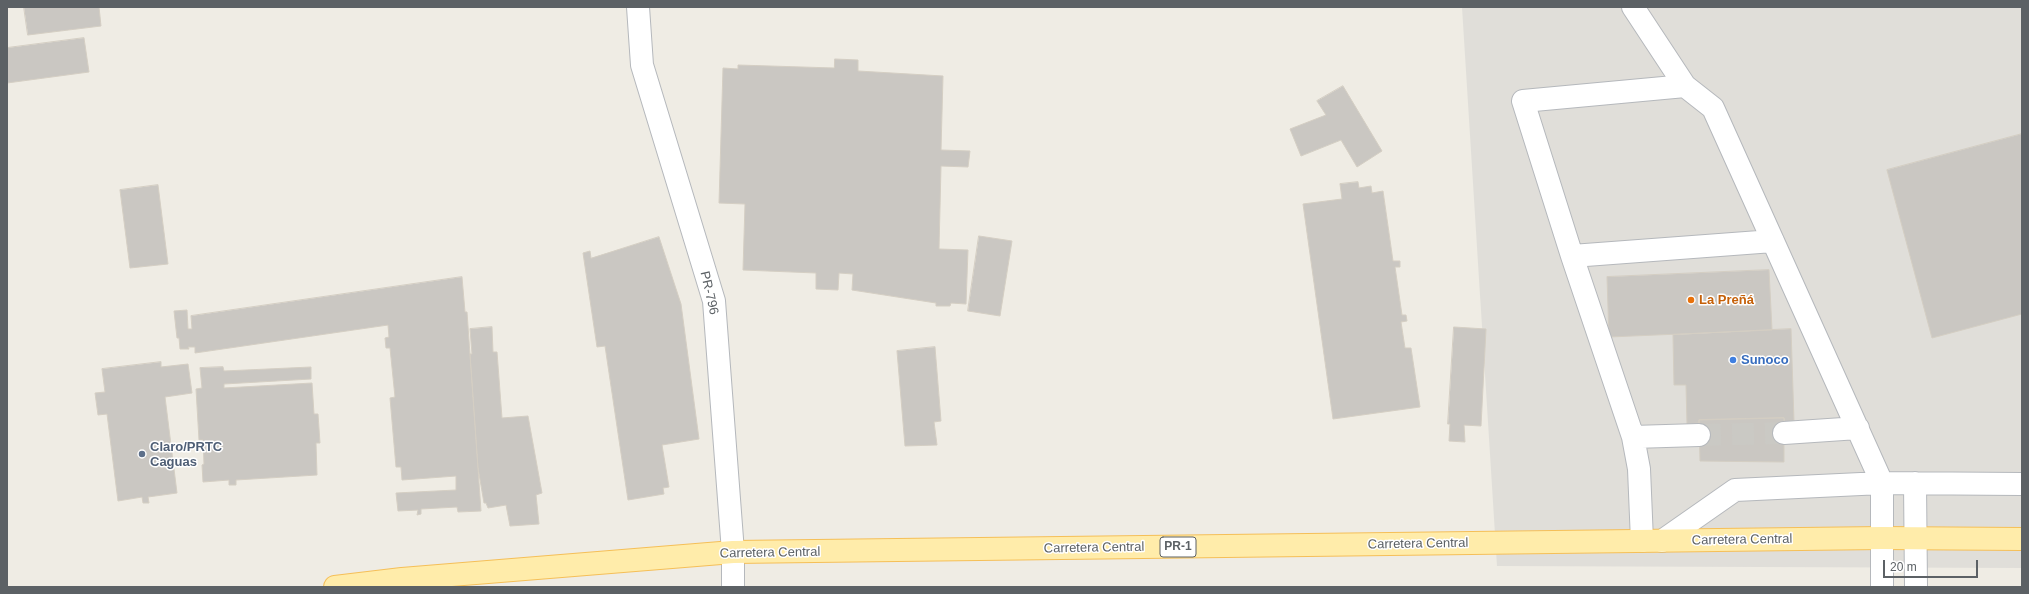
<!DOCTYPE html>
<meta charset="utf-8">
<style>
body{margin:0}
#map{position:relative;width:2029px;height:594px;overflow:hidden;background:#efece4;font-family:Helvetica,sans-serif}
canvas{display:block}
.frame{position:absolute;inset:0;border:8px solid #5c6165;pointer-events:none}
.scale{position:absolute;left:1883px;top:560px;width:95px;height:18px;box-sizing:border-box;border:2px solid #5c6165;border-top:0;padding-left:5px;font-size:12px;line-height:14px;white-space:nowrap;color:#5c6165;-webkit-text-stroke:3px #fff;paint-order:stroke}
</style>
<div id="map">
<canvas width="2029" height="594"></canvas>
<div class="frame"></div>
<div class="scale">20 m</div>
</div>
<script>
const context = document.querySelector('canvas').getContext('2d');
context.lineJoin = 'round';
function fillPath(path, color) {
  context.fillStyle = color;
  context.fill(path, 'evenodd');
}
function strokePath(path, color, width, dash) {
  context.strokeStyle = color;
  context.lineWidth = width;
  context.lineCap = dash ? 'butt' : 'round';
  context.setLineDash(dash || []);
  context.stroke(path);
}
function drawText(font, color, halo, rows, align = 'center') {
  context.font = font + ' Helvetica,sans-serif';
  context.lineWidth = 3;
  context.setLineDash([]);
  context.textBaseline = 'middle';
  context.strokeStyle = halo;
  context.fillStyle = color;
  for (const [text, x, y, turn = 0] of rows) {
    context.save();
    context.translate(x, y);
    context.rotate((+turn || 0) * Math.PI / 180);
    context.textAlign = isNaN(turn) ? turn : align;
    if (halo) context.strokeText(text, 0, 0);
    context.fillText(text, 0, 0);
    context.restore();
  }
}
const industrial = new Path2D(`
 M1462,7H2022V568L1497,566Z`);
const building = new Path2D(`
 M24,7H99L101,26L28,35Z
 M84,38L89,72L7,83V48Z
 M835,59L858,60V71L943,76L941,150L970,151L968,167L941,166L939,249L968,250L966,304L951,303L950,306H936V303L852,290L853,274L839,273L838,290L816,289V273L743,270L745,204L719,203L723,68L738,69V65L834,68Z
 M1343,86L1382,151L1357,167L1341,140L1301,156L1290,129L1326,115L1317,101Z
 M2022,134V314L1932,338L1887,170Z
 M1358,182L1359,188L1371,186L1372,193L1383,191L1393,261H1400V267H1395L1402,315H1406L1407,321L1401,322L1405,348H1411L1420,407L1333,419L1303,204L1342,199L1340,184Z
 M158,185L168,264L130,268L120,190Z
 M979,236L1012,241L1000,316L968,311Z
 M659,237L681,304L699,439L662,445L669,487L663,488L664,494L628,500L605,346L597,347L583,253L590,251L591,258Z
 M1769,270L1772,330L1609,337L1607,277Z
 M462,277L465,312H467L481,511L458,512L457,507L421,509V514L417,515L418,510L398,511L396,493L456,490V476L402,480L401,467H396L390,398L395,397L390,348H386L385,338L389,337L388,325L195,353V347H188L189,349H180L179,338H177L174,311L187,310L188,329H192L191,316Z
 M492,327L493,352H497L502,418L528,416L542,493L536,495L539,524L510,526L506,505L488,508L486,503H484L478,468L470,354H472L470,329Z
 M1454,327L1486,329L1481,426L1464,425L1465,442L1449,441L1450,424H1448Z
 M1791,329L1794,422H1785L1784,418L1699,420V423L1687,424L1686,385H1674L1673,335Z
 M935,347L941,421L934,422L937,445L905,446L897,351Z
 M161,362V367L188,364L192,393L165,397L177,493L148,497L149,503H143L142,497L118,501L107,414L98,415L95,393L105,392L102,369Z
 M223,367L224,371L311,367V379L224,384V388L312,383L314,414H318L320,443H316L317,475L236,480V485H229V480L203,482L202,465L204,464L203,440H199L196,389L202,388L200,368Z
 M1784,418V462L1700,461L1699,420Z`);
const minorTunnel = new Path2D(`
 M1699,435L1784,433`);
const minor = new Path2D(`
 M638,7L642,65L714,301L733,552V587
 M1633,7L1685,86
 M1773,241L1572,256L1523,101L1685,86L1713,108L1882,483V587
 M1572,256L1633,437L1639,469L1642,541
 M1784,433L1858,428
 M1633,437L1699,435
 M1915,483L1916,587
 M1662,541L1735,490L1882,483L2022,484`);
const major = new Path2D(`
 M335,587L402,579L733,552L1882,538L2022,539`);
const markers = [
 [1691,300,4,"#e8710a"],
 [1733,360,4,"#3f7fe0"],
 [142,454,4,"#5c6f8a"]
];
const shields = [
 [1178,547,36]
];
const shieldNames = [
 ["PR-1",1178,547]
];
const streetNames = [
 ["PR-796",709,293,77],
 ["Carretera Central",1742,540,-1],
 ["Carretera Central",1418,544,-1],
 ["Carretera Central",1094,548,-1],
 ["Carretera Central",770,553,-1]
];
const foodNames = [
 ["La Preñá",1699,300]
];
const shopNames = [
 ["Sunoco",1741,360]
];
const serviceNames = [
 ["Claro/PRTC",150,447],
 ["Caguas",150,462]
];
fillPath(industrial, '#e0ded9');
fillPath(building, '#cac7c2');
strokePath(building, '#d4cec3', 1);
strokePath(minorTunnel, '#cac9c4', 22, [22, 11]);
strokePath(minor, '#b5b8bc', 24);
strokePath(major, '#f5bf58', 24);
strokePath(minor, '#fff', 22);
strokePath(major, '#ffecaa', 22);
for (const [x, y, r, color] of markers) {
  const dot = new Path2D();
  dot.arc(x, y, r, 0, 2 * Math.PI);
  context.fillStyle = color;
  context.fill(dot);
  strokePath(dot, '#fff', 1.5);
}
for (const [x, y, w] of shields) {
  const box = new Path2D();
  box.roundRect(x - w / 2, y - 10, w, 20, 3);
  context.fillStyle = '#fff';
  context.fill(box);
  strokePath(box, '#5c6165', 1);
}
drawText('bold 12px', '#5c6165', null, shieldNames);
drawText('13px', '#5c6165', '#fff', streetNames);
drawText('bold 13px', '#c56008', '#fff', foodNames, 'left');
drawText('bold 13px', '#366cbe', '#fff', shopNames, 'left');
drawText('bold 13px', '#4e5e75', '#fff', serviceNames, 'left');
</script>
